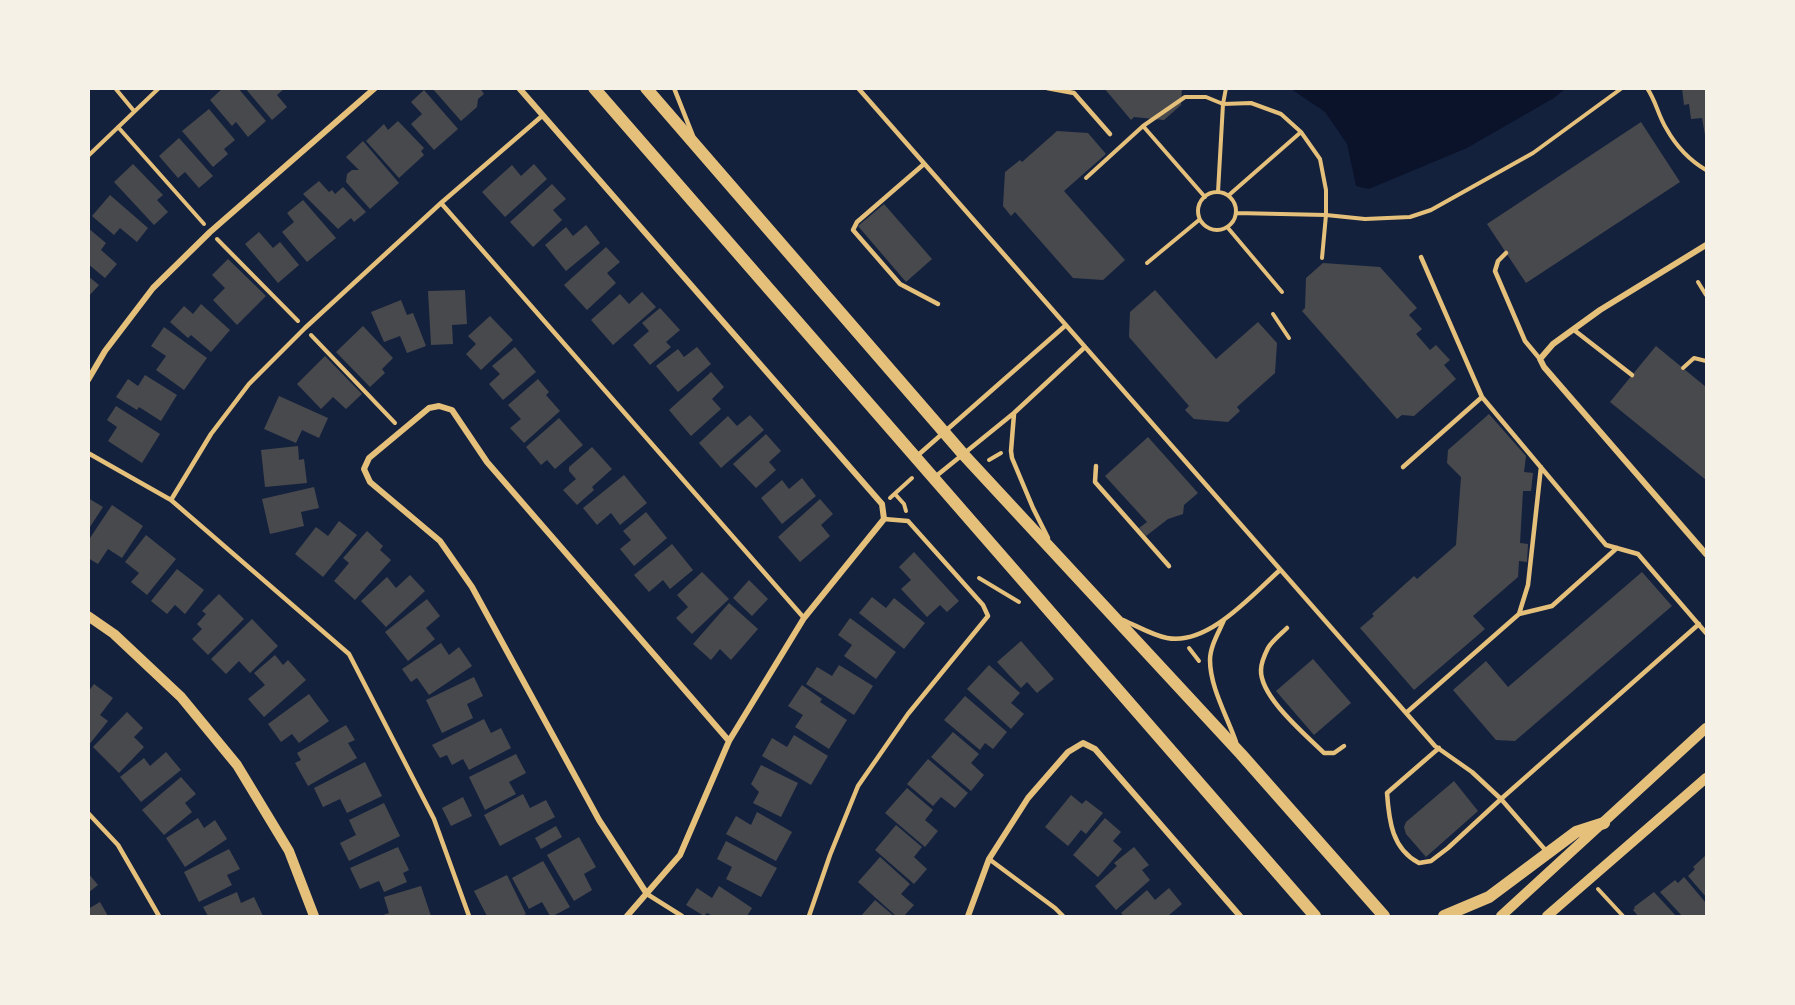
<!DOCTYPE html>
<style>
body{margin:0}
#map{position:relative;width:1795px;height:1005px;overflow:hidden;background:#14213d;font-family:Rubik,sans-serif}
canvas{display:block}
.frame{position:absolute;inset:0;border:90px solid #f6f1e7;pointer-events:none}
</style>
<div id="map">
<canvas width="1795" height="1005"></canvas>
<div class="frame"></div>
</div>
<script>
const context = document.querySelector('canvas').getContext('2d');
context.lineJoin = 'round';
function fillPath(path, color) {
  context.fillStyle = color;
  context.fill(path, 'evenodd');
}
function strokePath(path, color, width, dash) {
  context.strokeStyle = color;
  context.lineWidth = width;
  context.lineCap = dash ? 'butt' : 'round';
  context.setLineDash(dash || []);
  context.stroke(path);
}
const water = new Path2D(`
 M1291,89H1565L1554,98L1467,148L1369,189L1356,186L1347,144L1325,112Z`);
const building = new Path2D(`
 M223,88H238L266,121L248,137L236,122L232,126L210,100Z
 M245,88H285L277,95L287,107L272,120Z
 M432,88H480L484,94L478,99L477,107L461,121Z
 M1104,88H1182L1181,105L1164,120L1134,117L1131,120Z
 M1682,88H1706V141L1702,118L1691,119L1689,104L1684,105Z
 M424,90L458,129L434,150L411,124L422,114L411,102Z
 M209,109L235,140L224,149L228,154L213,167L182,131Z
 M398,121L424,148L421,151L424,155L399,178L366,141L384,124L388,130Z
 M1641,122L1680,182L1526,283L1487,224Z
 M1057,131L1088,133L1106,154L1064,191L1125,260L1103,280L1073,278L1015,212L1011,216L1003,206L1005,172L1020,160L1022,162Z
 M179,138L213,176L199,188L185,172L178,178L159,156Z
 M363,141L399,183L370,209L346,182L347,174L352,170H359L346,157Z
 M133,164L163,195L157,200L168,212L154,225L114,182Z
 M534,164L547,179L505,217L482,192L512,165L521,176Z
 M319,181L329,192L332,190L335,194L343,187L366,212L354,222L351,218L338,229L303,194Z
 M552,184L566,199L553,210L562,220L533,247L510,222Z
 M110,195L148,228L137,242L120,228L114,235L92,216Z
 M303,200L336,238L307,262L282,232L294,222L287,213Z
 M884,204L932,259L906,282L858,226Z
 M586,225L600,243L566,271L545,245L566,227L573,236Z
 M88,228L106,243L101,250L117,264L105,278L88,264Z
 M259,232L273,248L280,242L299,265L278,283L245,244Z
 M606,247L620,262L607,273L616,283L587,310L564,285Z
 M228,259L266,296L237,325L213,300L225,288L212,275Z
 M1323,263L1380,267L1417,308L1409,315L1422,329L1416,334L1430,350L1436,345L1450,360L1444,365L1456,379L1414,416L1402,415L1397,419L1302,311L1305,308L1306,278Z
 M88,276L99,285L88,297Z
 M465,290L467,324L452,325L453,344L431,345L428,291Z
 M1155,290L1216,359L1258,322L1277,343L1275,373L1237,407L1240,411L1228,422L1194,419L1185,410L1189,406L1129,337L1130,312Z
 M642,292L656,307L613,345L591,320L620,294L629,304Z
 M401,300L407,315L413,313L426,346L407,353L400,336L384,342L371,312Z
 M201,304L230,330L211,352L191,335L188,338L170,322L184,306L193,314Z
 M660,308L680,330L666,342L671,347L650,365L633,345L649,331L642,323Z
 M490,316L513,340L481,370L466,354L476,344L468,336Z
 M363,326L393,358L382,369L385,373L370,387L336,352Z
 M164,327L207,358L184,390L156,370L166,356L151,346Z
 M1656,346L1706,387V480L1610,402Z
 M515,347L536,372L503,400L489,384L500,374L492,366Z
 M697,347L711,364L678,392L656,366L678,349L684,357Z
 M325,356L362,394L346,409L333,397L321,409L297,384Z
 M711,372L724,387L712,399L721,409L691,436L669,410Z
 M145,375L177,395L161,421L139,407L137,410L116,397L128,379L138,386Z
 M538,379L549,392L546,395L560,411L524,443L510,428L521,419L508,405Z
 M279,396L328,418L319,438L302,430L296,443L264,429Z
 M116,406L160,434L142,463L108,441L117,427L107,420Z
 M1489,414L1526,456L1524,472L1533,473L1531,491H1523L1520,543L1528,544L1527,562L1519,561L1518,577L1473,616L1485,629L1414,690L1360,628L1374,616L1372,614L1414,576L1417,579L1456,545L1461,477L1447,463L1448,450Z
 M750,415L764,430L721,468L699,443L728,416L737,426Z
 M559,418L583,445L555,469L547,460L541,465L526,447Z
 M766,434L781,451L769,462L776,470L756,488L733,464Z
 M1148,437L1198,493L1184,505L1183,514L1168,519L1146,536L1139,528L1147,522L1105,476Z
 M298,446L299,460L304,459L307,483L265,487L261,450Z
 M592,447L612,469L592,487L594,490L577,505L563,490L576,479L569,471V467Z
 M624,475L647,503L620,525L611,513L597,525L583,508Z
 M802,478L816,496L782,524L761,498L782,480L789,489Z
 M314,487L319,508L301,512L304,526L270,534L262,499Z
 M88,498L103,507L88,530Z
 M820,499L833,514L821,525L830,536L800,562L778,537Z
 M112,505L143,526L122,558L108,549L98,564L88,558V541Z
 M646,512L667,538L634,566L620,549L631,540L623,531Z
 M339,521L357,535L323,577L295,554L316,527L328,536Z
 M367,531L383,546L380,550L391,560L355,600L334,581L349,563L343,558Z
 M146,535L176,559L147,595L131,582L139,573L125,562Z
 M672,544L693,570L670,589L663,580L649,592L634,575Z
 M914,552L959,601L947,612L940,605L927,617L901,589L911,580L899,567Z
 M177,569L204,590L185,614L175,605L167,614L151,601Z
 M702,572L729,599L692,634L676,618L688,607L677,595Z
 M1642,572L1672,606L1515,741L1496,740L1453,690L1486,661L1508,687Z
 M410,575L425,591L386,627L361,601L387,577L396,588Z
 M749,580L768,599L752,616L733,598Z
 M219,594L244,619L208,655L192,639L202,629L197,624L206,614L202,611Z
 M872,597L886,608L894,598L925,623L904,649L859,613Z
 M427,599L440,616L426,628L435,639L408,661L385,632Z
 M729,603L758,629L731,660L720,649L711,660L693,644Z
 M850,618L896,652L876,679L844,656L852,645L838,635Z
 M252,619L278,646L250,673L239,661L226,674L211,659Z
 M1021,641L1054,679L1037,693L1027,682L1021,688L997,662Z
 M441,643L449,655L459,647L472,666L429,695L417,678L411,682L402,669Z
 M275,655L283,665L288,660L306,680L264,717L248,699L265,685L254,673Z
 M1313,659L1351,703L1314,735L1276,691Z
 M839,665L873,686L854,715L806,684L817,667L832,676Z
 M989,665L1020,693L1011,703L1024,714L1011,729L967,689Z
 M474,677L483,696L467,704L473,718L442,733L426,700Z
 M94,684L113,698L100,715L108,721L88,746V692Z
 M802,685L822,699L820,702L847,720L829,749L795,727L803,715L788,706Z
 M309,694L329,721L299,743L292,734L281,742L268,724Z
 M965,696L1007,732L993,749L985,743L980,750L944,720Z
 M127,712L143,728L134,737L144,747L119,773L93,747Z
 M484,719L491,733L501,728L511,748L469,770L463,759L452,765L447,755L440,758L432,745Z
 M346,725L355,740L348,743L357,758L308,786L295,763L301,760L297,753Z
 M953,732L979,754L971,763L984,775L971,791L931,757Z
 M794,735L828,756L811,785L762,756L772,738L787,747Z
 M166,752L181,770L141,802L120,777L144,758L150,766Z
 M516,754L526,773L509,782L516,794L485,810L469,777Z
 M928,759L968,793L955,808L941,797L933,806L907,784Z
 M365,762L382,796L347,813L340,799L323,807L314,788Z
 M761,765L798,783L781,817L753,803L759,792L751,784Z
 M181,777L196,794L185,803L192,812L164,835L142,810Z
 M1454,781L1478,811L1426,857L1406,834L1404,827L1406,822Z
 M907,788L933,810L925,820L938,831L925,847L885,813Z
 M523,794L530,808L546,800L555,817L500,846L484,815Z
 M1071,795L1082,804L1086,800L1103,813L1086,834L1081,830L1068,846L1045,827Z
 M463,797L472,816L451,826L442,808Z
 M384,803L400,836L349,861L340,843L356,835L349,820Z
 M757,812L792,832L776,861L726,834L736,816L751,825Z
 M198,818L204,828L215,820L227,839L185,867L166,838Z
 M1105,818L1121,832L1113,841L1122,849L1098,877L1073,855Z
 M896,825L922,847L914,857L927,869L914,884L875,850Z
 M556,826L562,837L541,849L535,838Z
 M579,837L596,867L584,874L592,890L574,901L547,855Z
 M726,841L777,868L761,897L726,879L732,867L717,859Z
 M398,847L409,870L403,873L407,882L384,892L379,881L360,889L350,868Z
 M1134,847L1149,865L1142,870L1150,880L1116,910L1095,886L1117,866L1114,863Z
 M229,849L240,869L227,875L232,885L199,902L184,872Z
 M1706,855V897L1688,876L1695,869L1693,867Z
 M880,857L910,884L901,894L914,905L904,916H896L858,882Z
 M543,861L570,907L553,916H550L542,902L529,909L512,878Z
 M88,873L98,885L88,893Z
 M507,875L526,914L522,916H487L474,891Z
 M1684,877L1706,903V916H1682L1660,892L1675,880L1678,883Z
 M421,886L431,916H380L389,913L384,897Z
 M719,886L752,908L747,916H713L707,913L704,916L686,905L697,888L712,898Z
 M1169,888L1182,904L1168,916H1124L1121,913L1147,890L1155,900Z
 M237,892L241,903L254,897L263,916H208L203,907Z
 M1654,892L1676,916H1638L1633,910L1635,908L1634,907Z
 M875,900L894,916H861Z
 M100,902L108,916H88V909Z`);
const path = new Path2D(`
 M115,88L134,111
 M1647,88C1656,101 1658,115 1666,128C1676,146 1689,160 1706,170
 M1143,126L1205,197
 M118,127L204,224
 M88,156L159,88
 M1086,178L1143,126L1185,97H1206L1223,104L1251,103L1281,114L1301,132L1320,159L1326,190V215L1322,258
 M1198 211a19 19 0 1 1 38 0a19 19 0 1 1-38 0Z
 M1218,192L1223,104L1226,88
 M1229,195L1301,132
 M1236,213L1326,215L1365,219L1410,217L1431,210L1533,153L1622,88
 M1228,228L1282,292
 M217,239L298,321
 M1147,263L1199,220
 M1698,282L1706,295
 M1273,314L1289,338
 M311,335L395,423
 M1683,368L1694,358L1706,361
 M989,460L1001,453
 M895,494L904,504L906,511
 M890,498L912,478
 M979,578L1019,602
 M1189,648L1199,661
 M1598,889L1623,916`);
const service = new Path2D(`
 M674,88L693,136
 M858,88L1435,746L1472,772L1501,799L1547,852
 M1047,88L1074,93L1110,134
 M924,164L857,222L853,230L900,284L938,304
 M441,203L804,618
 M1506,253L1498,261L1495,271L1525,341L1540,359
 M1421,257L1482,397L1606,545L1638,554L1706,633
 M1574,330L1632,375
 M1014,414L1011,451L1012,458L1033,508L1048,538
 M88,453L171,500L349,654L434,819L469,916
 M917,456L1066,325
 M1096,466L1095,482L1169,566
 M1403,467L1482,397
 M1541,467L1528,585L1519,614L1552,606L1617,548
 M935,477L1014,413L1085,347
 M171,500L211,434L249,384L305,328L441,203L542,116
 M1123,620C1137,626 1152,635 1167,638C1208,646 1252,595 1280,570
 M1224,620C1219,632 1210,646 1210,660C1210,687 1227,716 1236,742
 M1287,628C1281,634 1272,641 1268,648C1265,654 1261,663 1261,670C1260,697 1306,735 1324,753H1334L1344,746
 M1406,713L1519,614
 M1439,748L1387,793C1389,821 1392,849 1419,863L1431,861L1448,848L1501,799L1699,624
 M88,813L118,845L159,916
 M989,859L1055,908L1063,916
 M647,894L682,916
 M809,916L830,855L858,786L908,714L988,616L983,605L908,521L884,519`);
const minor = new Path2D(`
 M519,88L882,504L884,519L804,618L729,741L680,855L627,916
 M1706,245L1600,310L1553,344L1540,359L1544,367L1706,554
 M88,380L105,351L153,288L210,232L375,88
 M647,894L599,820L472,587L440,541L370,482L364,469L369,458L429,408L439,406L452,410L487,462L729,741
 M968,916L989,859L1028,798L1068,752L1083,743L1095,749L1240,916`);
const tertiary = new Path2D(`
 M88,616L114,634L181,697L237,765L289,851L314,916
 M1501,916L1706,728
 M1547,916L1706,778`);
const secondary = new Path2D(`
 M594,88L1315,916
 M646,88L963,454L1241,754L1384,916
 M1444,916L1489,897L1576,832L1604,823`);
fillPath(water, '#0b132b');
fillPath(building, '#48494c');
strokePath(path, '#e5c07b', 4);
strokePath(service, '#e5c07b', 4.5);
strokePath(minor, '#e5c07b', 6);
strokePath(tertiary, '#e5c07b', 10);
strokePath(secondary, '#e5c07b', 12);
</script>
